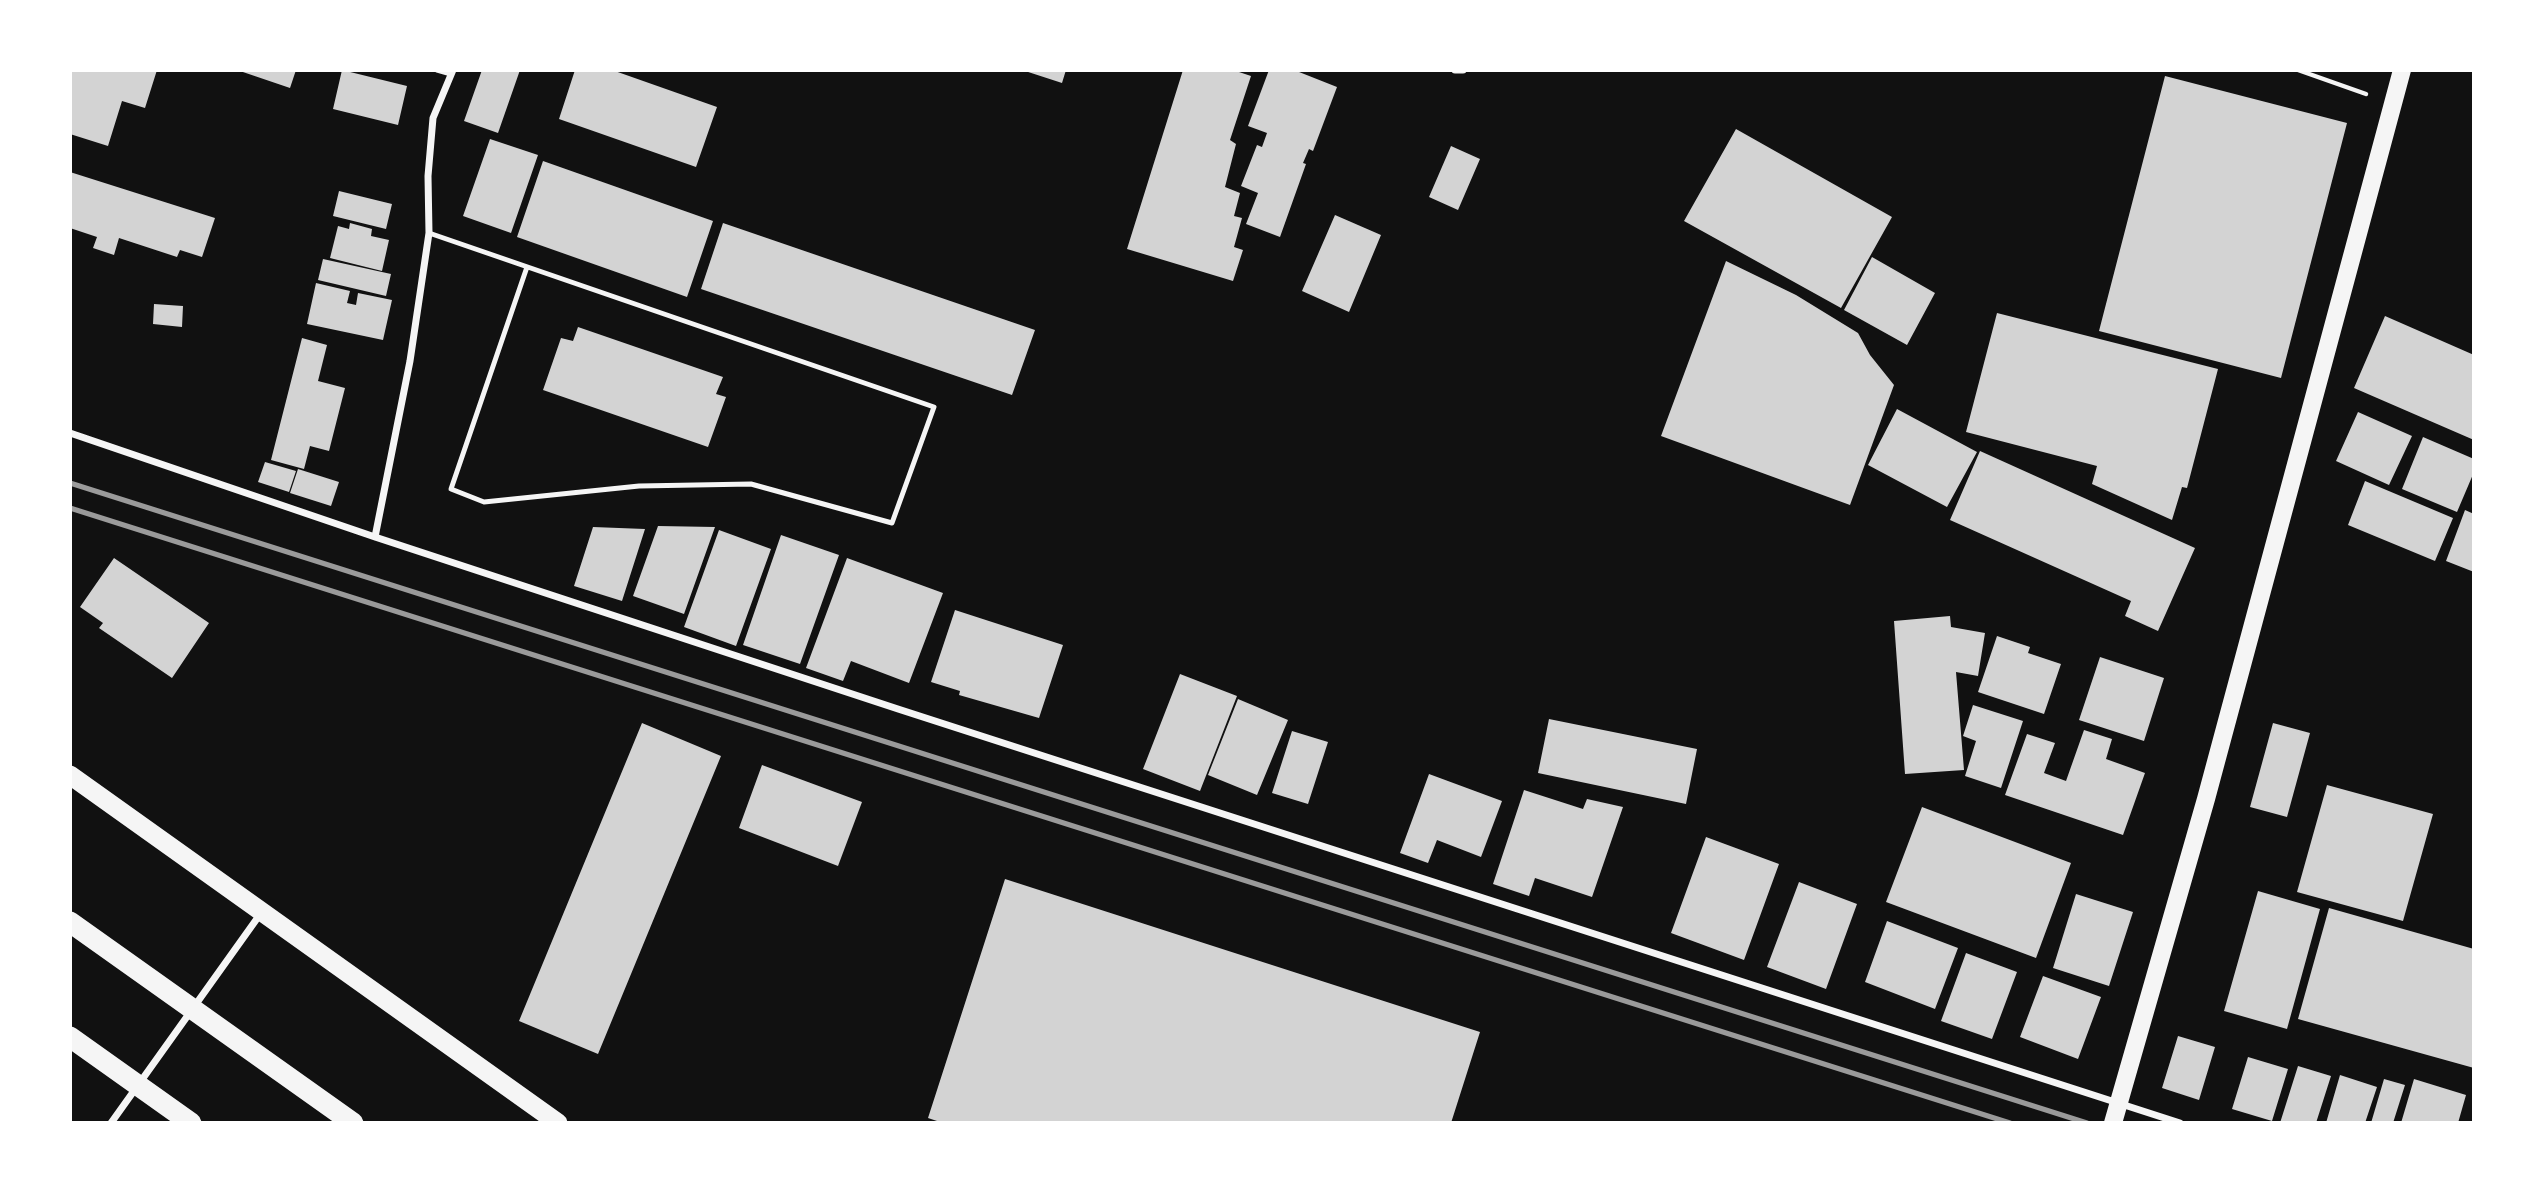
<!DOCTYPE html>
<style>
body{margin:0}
#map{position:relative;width:2544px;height:1193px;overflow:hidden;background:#111;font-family:"Nunito Sans",sans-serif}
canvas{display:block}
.frame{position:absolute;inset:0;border:72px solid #fff;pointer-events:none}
</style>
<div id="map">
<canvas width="2544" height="1193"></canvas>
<div class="frame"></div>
</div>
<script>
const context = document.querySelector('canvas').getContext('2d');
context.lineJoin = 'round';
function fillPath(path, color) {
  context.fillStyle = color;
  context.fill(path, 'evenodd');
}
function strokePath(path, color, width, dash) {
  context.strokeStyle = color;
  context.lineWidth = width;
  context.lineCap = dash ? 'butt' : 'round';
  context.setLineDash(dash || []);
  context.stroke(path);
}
const building = new Path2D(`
 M70,70H157L145,108L122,101L108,146L70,134Z
 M237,70H296L290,88Z
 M342,70L407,86L398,125L333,109Z
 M482,70H520L498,133L464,121Z
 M575,70H612L717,107L696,167L559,119Z
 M1022,70H1066L1062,83Z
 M1183,70H1233L1251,76L1230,140L1236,144L1225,187L1240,193L1234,216L1242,218L1234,247L1243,250L1233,281L1127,249Z
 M1269,70H1294L1337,87L1313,151L1309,149L1303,163L1306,164L1280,237L1246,224L1258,193L1241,186L1257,145L1262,147L1267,133L1248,126Z
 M2165,76L2347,123L2281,378L2099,331Z
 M1736,129L1892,217L1841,308L1684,221Z
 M490,139L538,155L511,233L463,216Z
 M1451,146L1480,159L1458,210L1429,197Z
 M543,161L713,221L687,297L517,237Z
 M70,172L215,218L202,257L180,250L177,257L119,238L114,255L93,248L97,237L70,228Z
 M339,191L392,204L386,229L333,216Z
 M1335,215L1381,235L1349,312L1302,291Z
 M350,223L372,229L371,236L389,240L382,271L330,258L338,226L349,229Z
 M723,223L1035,330L1012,395L701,289Z
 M1872,257L1935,293L1907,345L1844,310Z
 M323,259L391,274L386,296L318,280Z
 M1726,261L1796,295L1858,333L1870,355L1894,385L1850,505L1661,436Z
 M316,283L350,291L347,303L356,305L358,293L392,300L383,340L307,324Z
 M154,304L183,306L182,327L153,324Z
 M1997,313L2218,369L2187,488L2182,487L2172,520L2092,484L2097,466L1966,432Z
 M2385,316L2474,355V440L2354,388Z
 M578,327L723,377L716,394L726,397L708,447L543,390L561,338L573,341Z
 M302,338L327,345L318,381L345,388L329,451L310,446L304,469L271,460Z
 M1897,409L1977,452L1947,507L1868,465Z
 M2358,412L2412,436L2389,485L2336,461Z
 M2423,437L2474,459V472L2457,512L2402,489Z
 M1980,451L2195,548L2158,631L2125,616L2131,601L1950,520Z
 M265,462L296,471L289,492L258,482Z
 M298,469L339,482L331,506L290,493Z
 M2365,481L2453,518L2435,561L2348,525Z
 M2465,510L2474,514V572L2446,561Z
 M658,526L715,527L684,614L633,596Z
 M593,527L645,529L622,601L574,586Z
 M719,530L771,549L736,646L684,627Z
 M781,535L839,555L800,664L743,645Z
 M114,558L209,623L172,678L99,628L103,623L80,607Z
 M847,558L943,593L909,683L851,661L843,681L806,668Z
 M955,610L1063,645L1039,718L959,695L960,691L931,682Z
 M1950,616L1951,627L1985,633L1978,676L1956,672L1964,770L1905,774L1894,621Z
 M1997,636L2030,647L2028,653L2061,664L2044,714L1978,692Z
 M2100,657L2164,678L2144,741L2079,720Z
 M1180,674L1237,696L1200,791L1143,769Z
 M1238,699L1288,720L1257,795L1208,775Z
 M1973,705L2023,721L2001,788L1965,776L1976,741L1963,736Z
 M1549,719L1697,749L1686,804L1538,773Z
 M642,723L721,756L598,1054L519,1021Z
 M2273,723L2310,733L2287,817L2250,807Z
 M2084,730L2112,739L2106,759L2145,773L2123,835L2005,795L2027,734L2055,743L2044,773L2066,781Z
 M1292,731L1328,742L1308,804L1272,793Z
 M762,765L862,802L838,866L739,828Z
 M1429,774L1502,801L1481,857L1437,840L1428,863L1400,853Z
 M2327,785L2433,814L2403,921L2297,892Z
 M1524,790L1583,809L1587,799L1623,807L1592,897L1535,878L1529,896L1493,884Z
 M1922,807L2071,863L2036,958L1886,902Z
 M1706,837L1779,864L1744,960L1671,933Z
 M1005,879L1480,1032L1451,1123H943L928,1118Z
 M1799,882L1857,904L1826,989L1767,967Z
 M2258,891L2320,909L2287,1029L2224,1011Z
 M2076,894L2133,912L2109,986L2053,968Z
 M2329,908L2474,949V1068L2298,1019Z
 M1887,921L1958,948L1935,1009L1865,982Z
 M1966,953L2017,972L1992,1039L1941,1021Z
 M2043,976L2101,997L2078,1059L2020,1037Z
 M2178,1036L2215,1047L2199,1100L2162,1088Z
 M2248,1057L2288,1069L2272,1121L2232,1109Z
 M2298,1066L2331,1076L2316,1123H2280Z
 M2340,1075L2377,1087L2365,1123H2326Z
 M2384,1079L2405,1085L2393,1123H2371Z
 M2414,1079L2466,1095L2458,1123H2401Z`);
const path = new Path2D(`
 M2298,70L2366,94`);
const service = new Path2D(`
 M437,70L451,74
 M429,233L934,407L892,523L751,484L639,486L484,502L451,489L527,267`);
const minor = new Path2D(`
 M1455,70H1463
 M70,433L375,537L898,709L2180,1123
 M375,537L410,361L429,233L428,176L433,118L453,70
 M111,1123L261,913`);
const primary = new Path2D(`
 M2113,1123L2206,799L2402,70`);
const trunk = new Path2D(`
 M70,775L558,1123`);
const motorway = new Path2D(`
 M70,922L353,1123
 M70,1037L191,1123`);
const rail = new Path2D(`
 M70,483L2087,1123
 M70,508L2010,1123`);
fillPath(building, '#d3d3d3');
strokePath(path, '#f5f5f5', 4.5);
strokePath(service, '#f5f5f5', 5);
strokePath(minor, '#f5f5f5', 7);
strokePath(primary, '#f5f5f5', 18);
strokePath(trunk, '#f5f5f5', 19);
strokePath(motorway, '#f5f5f5', 21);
strokePath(rail, '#9a9a9a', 5);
</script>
